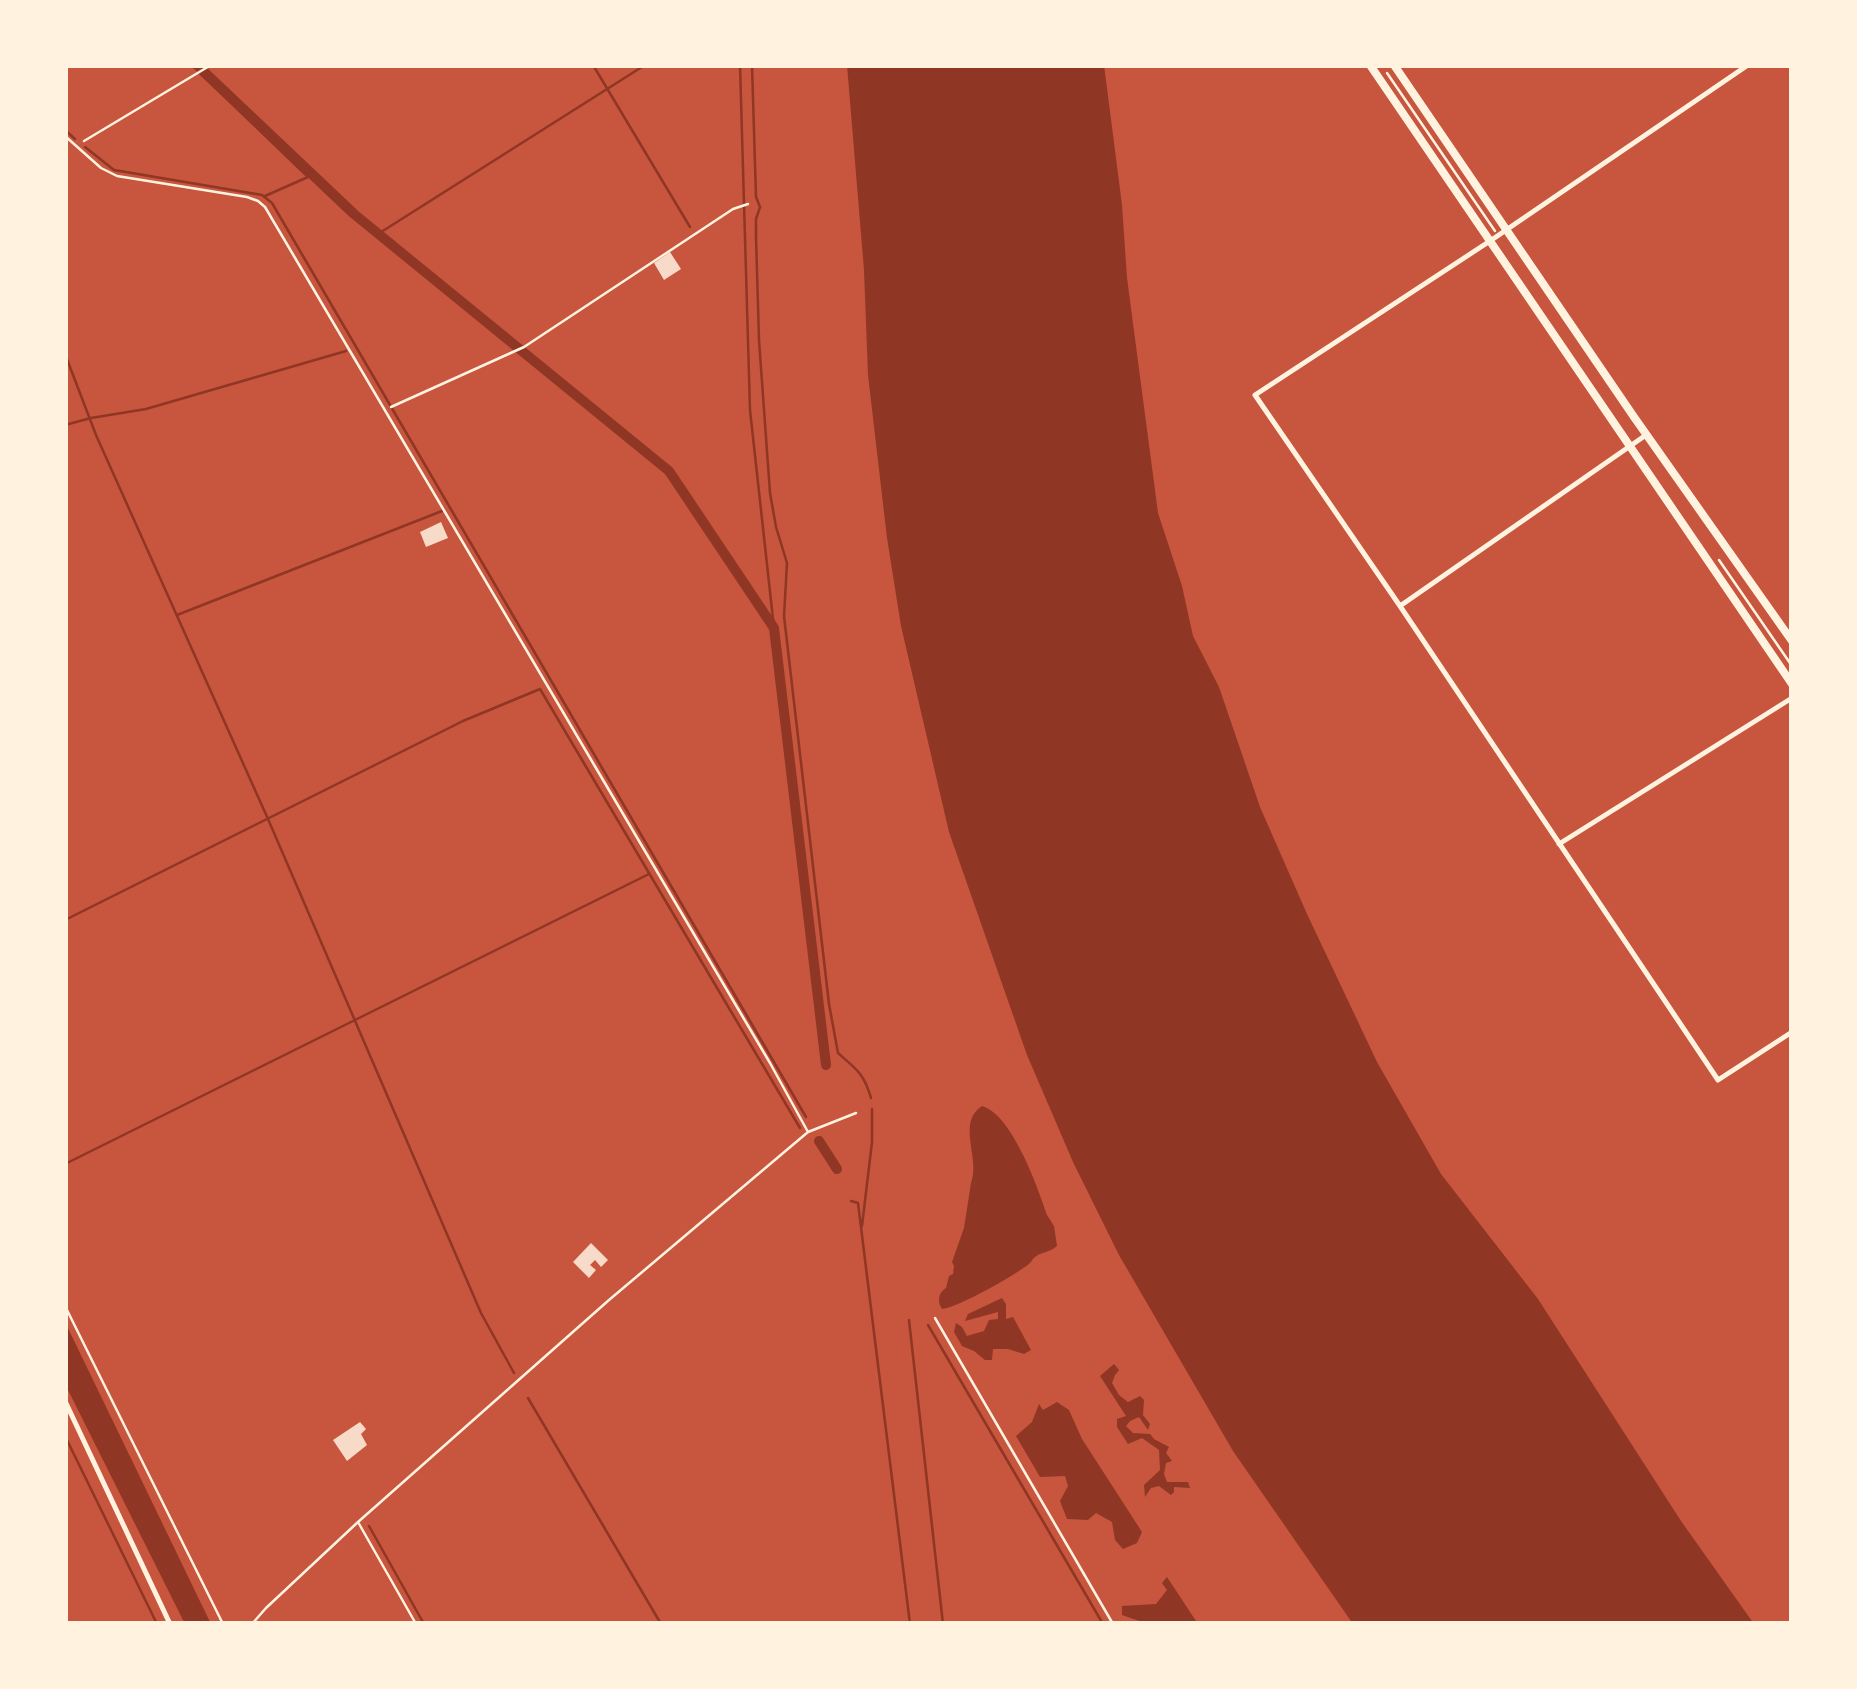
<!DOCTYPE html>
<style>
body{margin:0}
#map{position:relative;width:1857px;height:1689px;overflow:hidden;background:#c8553d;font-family:Raleway,sans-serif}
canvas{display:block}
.frame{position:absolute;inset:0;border:68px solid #fff3e0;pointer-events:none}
</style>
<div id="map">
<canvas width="1857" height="1689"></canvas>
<div class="frame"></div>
</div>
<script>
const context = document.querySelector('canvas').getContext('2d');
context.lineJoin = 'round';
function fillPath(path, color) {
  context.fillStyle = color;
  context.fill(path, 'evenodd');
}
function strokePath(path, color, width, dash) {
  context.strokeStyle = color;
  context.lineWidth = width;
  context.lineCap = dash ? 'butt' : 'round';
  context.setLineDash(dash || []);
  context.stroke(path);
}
const water = new Path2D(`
 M847,65H1104L1122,205L1127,278L1158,513L1182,586L1193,636L1219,687L1260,807L1307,914L1377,1062L1441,1174L1538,1299L1681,1521L1754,1624H1353L1233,1451L1119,1255L1073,1162L1027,1055L949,832L901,626L887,538L868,375L864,270Z
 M982,1106C1012,1115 1037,1185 1047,1215L1054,1226L1057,1246C1049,1253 1043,1251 1035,1257C1033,1258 1032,1261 1030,1263C1016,1275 959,1307 942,1309C937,1301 938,1293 946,1288L949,1276L953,1274L954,1266L952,1262L964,1228L971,1183C981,1159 956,1123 982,1106Z
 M1002,1298L1006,1304V1319L1013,1317L1031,1350L1024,1354L1008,1349H993L992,1360H985L974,1351L962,1346L954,1332L956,1323L962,1327L967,1336L984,1331L989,1320L998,1319V1312L965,1321L968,1314Z
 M65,1322L211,1624H185L65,1384Z
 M1114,1364L1119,1370L1115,1375L1112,1383L1119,1395L1128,1402L1140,1396L1144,1400L1143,1415L1150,1424L1148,1430L1139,1417L1130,1421L1126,1426L1133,1433L1150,1434L1154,1439L1169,1447L1166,1453L1172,1461L1166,1463L1164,1474L1167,1482H1188L1190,1488L1174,1487V1492L1171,1495L1159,1486L1151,1488L1145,1497L1144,1485L1160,1470L1159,1450L1142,1438L1128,1444L1117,1427V1419L1126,1416L1100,1376Z
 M1057,1402L1069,1410L1082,1439L1142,1532L1137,1543L1123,1549L1115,1540L1112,1522L1096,1513L1088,1520L1067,1519L1060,1501L1068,1486L1065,1476L1040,1477L1016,1436L1032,1422L1039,1404L1043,1410Z
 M1167,1577L1198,1624H1148L1122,1615V1606L1156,1604L1167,1590L1162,1583Z`);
const stream = new Path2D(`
 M192,65L308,177L265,196
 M593,65L690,227
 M740,65L750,410L774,628
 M752,65L756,197L760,207L756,219V237L759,340L770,493L776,527L787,563L784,616L829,1004L838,1053C856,1069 864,1073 871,1098
 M65,130L75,139
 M85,147L114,170L262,195L272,203L806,1117
 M378,234L645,65
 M65,354L96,435L268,819L481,1313L514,1373
 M65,425L91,418L146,409L346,351
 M177,615L442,511
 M65,920L463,721L540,689L800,1128
 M65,1164L649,874
 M851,1201L858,1203L910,1624
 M862,1226L872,1142V1109
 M909,1320L943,1624
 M928,1325L1103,1624
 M528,1398L661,1624
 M65,1436L157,1624
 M369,1526L424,1624`);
const canal = new Path2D(`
 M197,65L199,66
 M204,72L354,214L669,471L774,628L826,1065
 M819,1141L837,1169`);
const building = new Path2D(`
 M670,252L681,269L664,280L654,263Z
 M441,522L448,538L426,547L420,532Z
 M591,1243L608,1260L601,1267L595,1260L590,1265L596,1270L589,1278L573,1262Z
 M360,1422L366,1429L361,1434L367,1445L347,1461L333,1440Z`);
const path = new Path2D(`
 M1387,73L1495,231
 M84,141L211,65
 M391,407L524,347L733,209L748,204
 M1719,560L1792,666
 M65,1306L223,1624
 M935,1318L1113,1624`);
const service = new Path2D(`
 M65,136L101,168L117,176L247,197L258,201L265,207L770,1063L808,1132
 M358,1522L416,1624
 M252,1624L266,1608L358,1522L609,1300L808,1132L856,1113`);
const minor = new Path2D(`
 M1748,65L1490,241L1255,395L1400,606L1718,1080L1792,1032
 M1400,606L1646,435
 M1559,844L1792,698
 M65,1401L170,1624`);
const tertiary = new Path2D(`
 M1370,65L1792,684
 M1394,65L1634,417L1792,641`);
fillPath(water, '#8f3625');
strokePath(stream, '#8f3625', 2.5);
strokePath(canal, '#8f3625', 10);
fillPath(building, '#f7dbc8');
strokePath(path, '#fff3e0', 2.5);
strokePath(service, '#fff3e0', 2.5);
strokePath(minor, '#fff3e0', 5);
strokePath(tertiary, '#fff3e0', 8);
</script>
